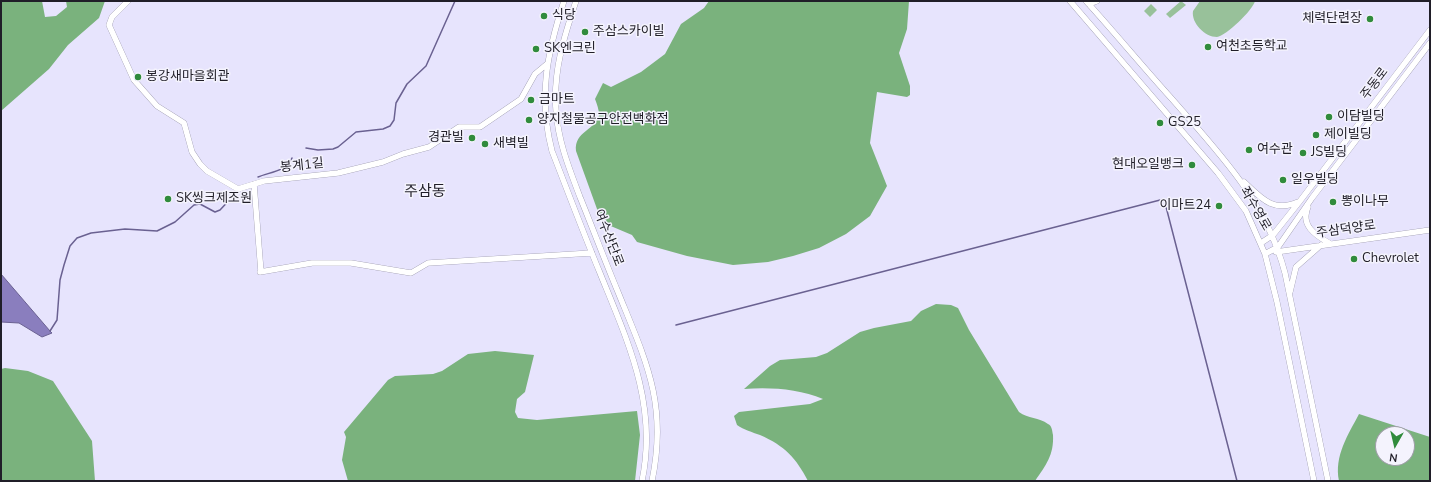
<!DOCTYPE html>
<meta charset="utf-8">
<style>
body{margin:0}
#map{position:relative;width:1431px;height:482px;overflow:hidden;background:#e7e4fd;font-family:"Nunito Sans",sans-serif}
canvas{display:block}
.frame{position:absolute;inset:0;border:2px solid #201e28;pointer-events:none}
.north{position:absolute;left:1375px;top:426px;width:40px;height:40px;box-sizing:border-box;background:#f4f3fd;border:1px solid #9f9ea8;border-radius:50%;rotate:188deg;font-size:11px;font-weight:700;line-height:16px;text-align:center;color:#201e28}
.north::after{content:'';display:block;margin:auto;width:14px;height:18px;background:#308b3c;clip-path:polygon(50% 0,100% 100%,50% 72%,0 100%)}
</style>
<div id="map">
<canvas width="1431" height="482"></canvas>
<div class="frame"></div>
<div class="north">N</div>
</div>
<script>
const context = document.querySelector('canvas').getContext('2d');
context.lineJoin = 'round';
function fillPath(path, color) {
  context.fillStyle = color;
  context.fill(path, 'evenodd');
}
function strokePath(path, color, width, dash) {
  context.strokeStyle = color;
  context.lineWidth = width;
  context.lineCap = dash ? 'butt' : 'round';
  context.setLineDash(dash || []);
  context.stroke(path);
}
function drawText(font, color, halo, rows, align = 'center') {
  context.font = font + ' "Nunito Sans","Noto Sans KR",sans-serif';
  context.lineWidth = 3;
  context.setLineDash([]);
  context.textBaseline = 'middle';
  context.strokeStyle = halo;
  context.fillStyle = color;
  for (const [text, x, y, turn = 0] of rows) {
    context.save();
    context.translate(x, y);
    context.rotate((+turn || 0) * Math.PI / 180);
    context.textAlign = isNaN(turn) ? turn : align;
    if (halo) context.strokeText(text, 0, 0);
    context.fillText(text, 0, 0);
    context.restore();
  }
}
const green = new Path2D(`
 M1181,1L1186,5L1170,18L1166,14Z
 M1200,1H1255C1253,10 1226,36 1217,37C1205,37 1191,23 1193,11Z
 M1151,4L1157,10L1150,17L1144,11Z`);
const forest = new Path2D(`
 M1,1H42L45,17L56,16L67,7L66,1H105L99,18L68,45L49,69L1,111Z
 M709,1H909L907,29L899,53L910,86V95L907,97L877,92L870,143L887,186L870,216L846,234L819,248L793,256L768,262L733,265L687,256L637,242L632,235L606,224L601,220L576,151C574,131 596,130 599,115C599,110 597,104 595,99L603,83L611,87L641,72L665,54L681,24L704,8Z
 M936,304L951,305L958,308L969,330L1019,412C1028,419 1039,417 1048,424C1052,426 1052,430 1053,435C1054,455 1046,465 1035,481H808C796,458 785,446 760,435C752,432 744,430 737,425L734,416L739,412L810,404L823,399C799,389 771,387 744,389L770,366L780,360L816,357L827,353L860,332L874,328L911,321L921,311Z
 M495,351L534,355L525,392L517,399L515,412L518,418L537,420L637,411L640,435L635,481H348L342,460L346,437L344,432L388,380L395,376L433,374L442,371L468,354Z
 M5,368L28,371L53,381L92,441L95,481H1V369Z
 M1359,414L1430,437V481H1339C1334,456 1348,435 1359,414ZM1383,434H1407V458H1383Z`);
const water = new Path2D(`
 M1,274L50,331L52,333L42,337L19,323L1,322Z`);
const stream = new Path2D(`
 M306,148L318,150L333,149L338,147L356,132L383,129L390,126L394,120L396,103L407,84L426,66L455,1
 M258,177C270,172 287,171 292,158
 M676,325L1164,199L1237,481
 M50,331L57,320L60,280L64,265L70,246L77,238L91,233L125,229L157,231L175,222L194,205L200,204L215,212L220,210L236,193`);
const minor = new Path2D(`
 M128,1L112,17L109,25L134,80L157,106L184,123L192,152L200,164L207,171L238,189L264,181L338,173L383,162L403,154L429,147L459,127H480L521,99L535,74L547,64
 M564,1C547,53 538,97 552,151C568,192 583,232 600,273C628,342 658,405 642,481
 M576,1C564,37 553,71 556,110C558,141 569,168 580,197C593,229 605,261 618,292C646,361 668,404 652,481
 M1070,1L1218,173L1246,211L1265,254L1277,302L1314,481
 M1086,1C1115,33 1143,67 1172,99C1220,154 1266,201 1285,273L1328,481
 M1089,4L1097,1
 M1244,182C1261,198 1273,213 1298,202
 M254,184L261,272
 M1308,207C1300,225 1315,235 1329,243
 M1261,243L1273,235L1300,201L1430,30
 M1276,252L1430,230
 M1265,254L1278,247L1312,198L1430,43
 M260,272L312,263H351L411,273L428,263L592,253
 M1290,292L1296,267L1321,245`);
const markers = [
 [544,16,4,"#308b3c"],
 [1370,19,4,"#308b3c"],
 [585,32,4,"#308b3c"],
 [1208,47,4,"#308b3c"],
 [536,49,4,"#308b3c"],
 [138,77,4,"#308b3c"],
 [531,100,4,"#308b3c"],
 [1329,117,4,"#308b3c"],
 [529,120,4,"#308b3c"],
 [1160,123,4,"#308b3c"],
 [1316,135,4,"#308b3c"],
 [472,138,4,"#308b3c"],
 [485,144,4,"#308b3c"],
 [1249,150,4,"#308b3c"],
 [1303,153,4,"#308b3c"],
 [1192,165,4,"#308b3c"],
 [1283,180,4,"#308b3c"],
 [168,199,4,"#308b3c"],
 [1333,202,4,"#308b3c"],
 [1219,206,4,"#308b3c"],
 [1354,259,4,"#308b3c"]
];
const poiNames = [
 ["식당",552,16],
 ["체력단련장",1362,19,"right"],
 ["주삼스카이빌",593,32],
 ["여천초등학교",1216,47],
 ["SK엔크린",544,49],
 ["봉강새마을회관",146,77],
 ["금마트",539,100],
 ["이담빌딩",1337,117],
 ["양지철물공구안전백화점",537,120],
 ["GS25",1168,123],
 ["제이빌딩",1324,135],
 ["경관빌",464,138,"right"],
 ["새벽빌",493,144],
 ["여수관",1257,150],
 ["JS빌딩",1311,153],
 ["현대오일뱅크",1184,165,"right"],
 ["일우빌딩",1291,180],
 ["SK씽크제조원",176,199],
 ["뽕이나무",1341,202],
 ["이마트24",1211,206,"right"],
 ["Chevrolet",1362,259]
];
const streetNames = [
 ["주동로",1375,84,-53],
 ["봉계1길",302,166,-6],
 ["좌수영로",1255,209,60],
 ["주삼덕양로",1346,230,-8],
 ["여수산단로",608,238,69]
];
const quarterNames = [
 ["주삼동",425,192]
];
fillPath(green, '#98c19a');
fillPath(forest, '#7ab27d');
fillPath(water, '#8a7ebe');
strokePath(water, '#6a6191', 1);
strokePath(stream, '#6a6191', 1.5);
strokePath(minor, '#8c89a0', 6);
strokePath(minor, '#fff', 5.5);
for (const [x, y, r, color] of markers) {
  const dot = new Path2D();
  dot.arc(x, y, r, 0, 2 * Math.PI);
  context.fillStyle = color;
  context.fill(dot);
  strokePath(dot, '#f4f3fd', 1.5);
}
drawText('13px', '#201e28', '#f4f3fd', poiNames, 'left');
drawText('13px', '#201e28', '#f4f3fd', streetNames);
drawText('15px', '#201e28', '#f4f3fd', quarterNames);
</script>
